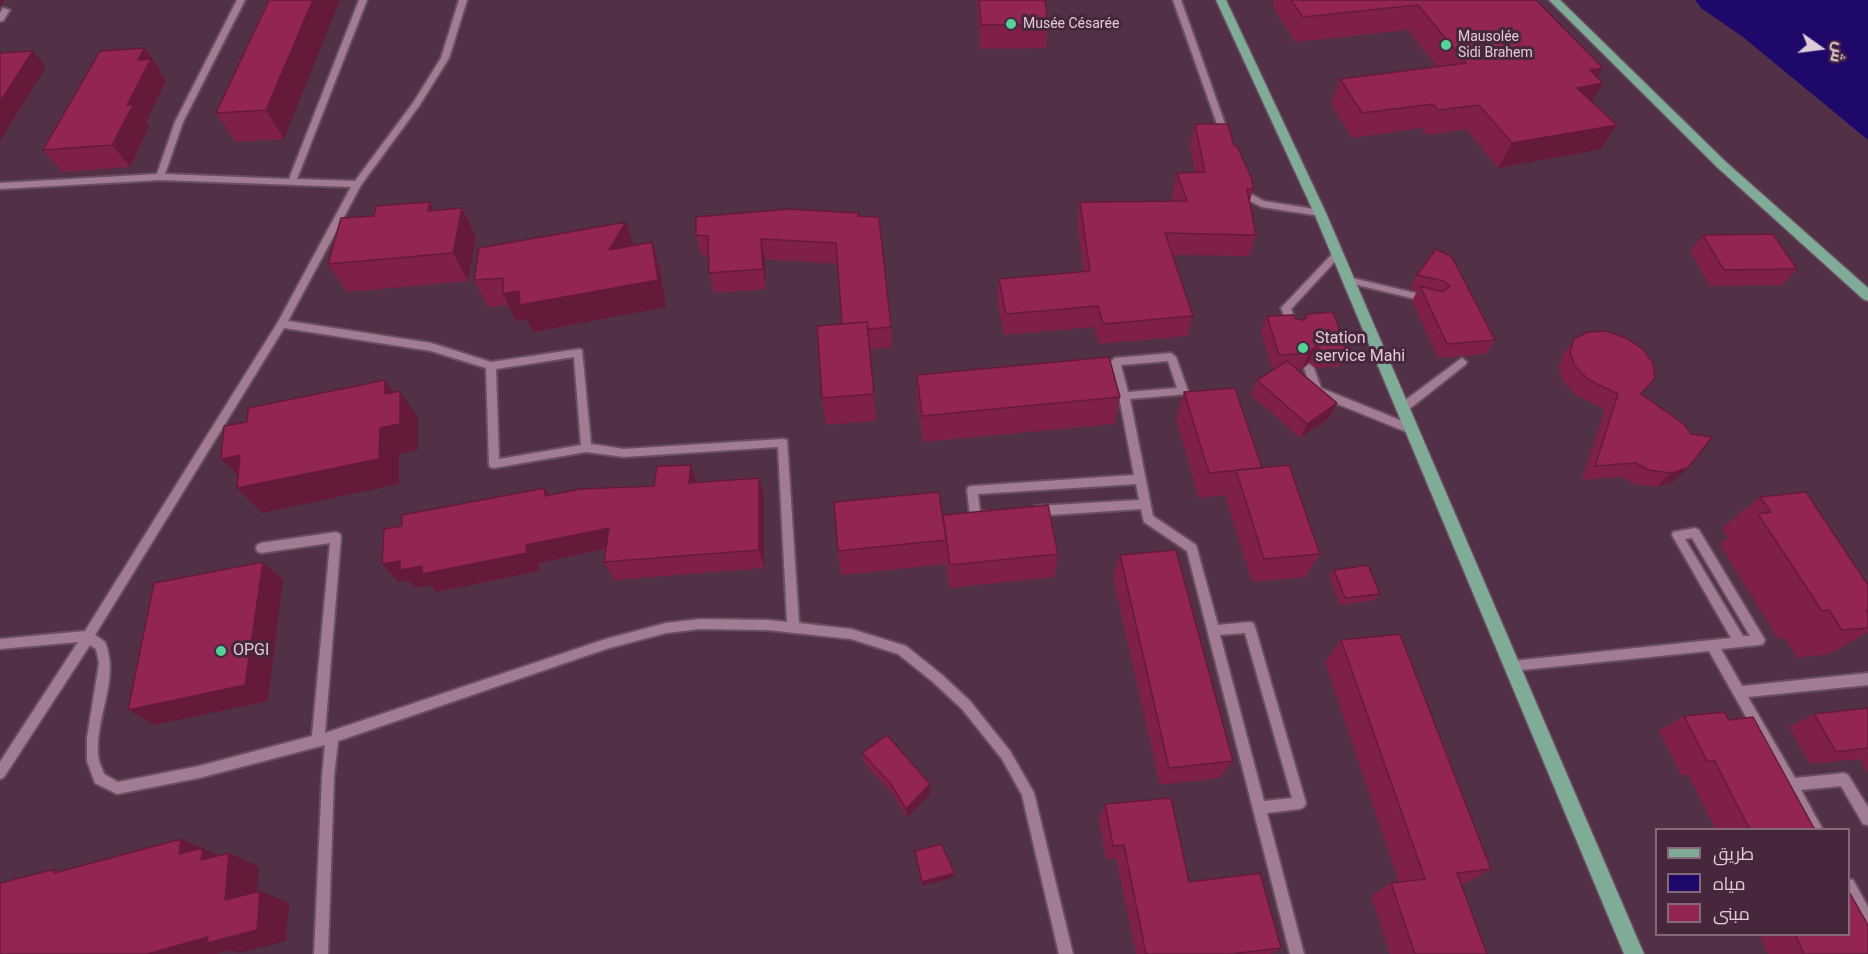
<!DOCTYPE html>
<meta charset="utf-8">
<style>
body{margin:0}
#map{position:relative;width:1868px;height:954px;overflow:hidden;background:#523148;font-family:Roboto,Cairo,sans-serif}
canvas{display:block}
.legend{position:absolute;left:1655px;top:828px;width:195px;height:108px;box-sizing:border-box;background:#47273d;border:2px solid #84697b;margin:0;padding:8px 10px;list-style:none;font-size:18px;color:#e0cbd8}
.legend li{display:flex;align-items:center;gap:12px;height:30px}
.legend b{width:30px;border:2px solid #84697b}
.north{position:absolute;left:1790px;top:18px;width:60px;height:60px;-webkit-text-stroke:4px #47273d;paint-order:stroke;rotate:104deg;font-size:16px;font-weight:700;line-height:24px;text-align:center;color:#e0cbd8}
.north::after{content:'';display:block;margin:auto;width:21px;height:27px;background:#e0cbd8;clip-path:polygon(50% 0,100% 100%,50% 72%,0 100%)}
</style>
<div id="map">
<canvas width="1868" height="954"></canvas>
<ul class="legend">
<li><b style="height:8px;background:#80ab97"></b>طريق</li>
<li><b style="height:16px;background:#1e0869"></b>مياه</li>
<li><b style="height:16px;background:#922553"></b>مبنى</li>
</ul>
<div class="north">ش</div>
</div>
<script>
const context = document.querySelector('canvas').getContext('2d');
context.lineJoin = 'round';
function fillPath(path, color) {
  context.fillStyle = color;
  context.fill(path, 'evenodd');
}
function strokePath(path, color, width, dash) {
  context.strokeStyle = color;
  context.lineWidth = width;
  context.lineCap = dash ? 'butt' : 'round';
  context.setLineDash(dash || []);
  context.stroke(path);
}
function drawText(font, color, halo, rows, align = 'center') {
  context.font = font + ' Roboto,sans-serif';
  context.lineWidth = 6;
  context.setLineDash([]);
  context.textBaseline = 'middle';
  context.strokeStyle = halo;
  context.fillStyle = color;
  for (const [text, x, y, turn = 0] of rows) {
    context.save();
    context.translate(x, y);
    context.rotate((+turn || 0) * Math.PI / 180);
    context.textAlign = isNaN(turn) ? turn : align;
    if (halo) context.strokeText(text, 0, 0);
    context.fillText(text, 0, 0);
    context.restore();
  }
}
const water = new Path2D(`
 M1695,0H1868V140L1743,37L1701,8Z`);
const minor = new Path2D(`
 M237,0H245L183,122L165,174L289,179L359,0H367L297,179L355,181L413,103L441,58L459,0H467L449,58L419,106L361,185L288,321L431,343L491,362L579,349L582,350L591,444L624,449L783,439L787,440L799,623L851,629L906,646L941,674L970,701L1010,751L1034,793L1073,954H1059L1022,795L1002,759L962,709L933,682L898,654L851,639L767,630L700,629L666,633L606,649L338,741L334,777L328,954H314L322,777L325,745L199,778L117,794L95,783L87,761V738L99,663L96,649L90,645L4,777L0,779V762L78,642L0,649V639L85,631L278,322L351,187L160,180L0,189V183L157,174L175,122ZM284,328L431,351L486,368L489,464L490,467L494,468L586,452L624,457L778,447L787,622L767,620L700,619L666,623L606,639L325,733L341,537L340,534L336,532L261,543L257,545L256,548L257,551L261,553L330,543L312,736L199,766L118,782L104,774C103,770 100,765 99,761C92,721 121,681 105,642L95,635ZM574,357L581,445L499,459L496,369Z
 M1173,0H1181L1229,135L1228,137H1222L1221,135Z
 M3,8L10,10L3,21H0V13Z
 M1244,184L1247,185L1251,194L1264,201L1320,210L1324,213L1320,216L1262,207L1244,198L1240,187Z
 M1337,251L1340,252L1341,254L1340,256L1291,309L1299,329L1294,333L1291,332L1281,308L1283,306L1334,252Z
 M1348,277L1428,296L1433,299L1428,302L1345,282L1343,280Z
 M1171,353L1176,357L1188,391L1187,394L1130,399L1153,516L1196,545L1218,625L1249,622L1253,623L1255,627L1306,803L1304,807L1300,809L1267,813L1304,954H1290L1187,551L1144,522L1141,509L1036,516L1032,514L1031,511L1032,508L1036,506L1139,500L1136,484L978,494L980,511L988,512L989,515L988,518L975,521L971,519L970,516L967,490L968,487L972,486L1134,475L1119,396L1110,362L1115,358ZM1168,361L1177,388L1128,392L1121,365ZM1245,633L1292,798L1264,801L1220,635Z
 M1462,358L1467,362L1465,365L1408,410H1400L1399,407L1400,404Z
 M1309,364L1314,368L1321,388L1417,427L1418,430L1417,433H1409L1313,394L1304,368Z
 M1695,528L1699,530L1765,640L1763,644L1759,645L1721,649L1742,686L1868,673V685L1748,697L1795,778L1844,773L1848,775L1868,807V825L1863,824L1841,786L1801,790L1823,830H1810L1709,651L1512,671L1508,670L1506,666L1508,662L1512,661L1731,638L1672,535L1673,532ZM1692,538L1750,636H1743L1685,539Z
 M1848,879L1853,880L1868,907V927L1863,925L1848,899Z`);
const major = new Path2D(`
 M1216,0H1226L1326,213L1644,954H1624L1314,213Z
 M1549,0H1560L1726,162L1868,288V301L1863,299L1718,168Z`);
const wall = new Path2D(`
 M269,0L284,139L236,142L216,113Z
 M977,0H1045L1048,25L1046,48L980,49Z
 M1274,0H1536L1603,68L1597,78L1592,101L1601,149L1498,168L1466,129L1427,135L1422,128L1352,138L1331,104L1340,79L1437,67L1408,30L1295,42L1273,7Z
 M145,48L160,70L159,72L166,81L146,122L149,127L130,167L62,172L43,150Z
 M1195,124L1234,146L1253,189L1250,201L1256,235L1249,256L1172,255L1193,316L1187,336L1099,344L1094,327L1004,335L997,300L999,279L1084,272L1077,223L1080,202L1174,201L1172,195L1177,173L1195,172L1190,146Z
 M430,202L434,210L476,237L468,281L347,292L328,264L374,216Z
 M859,216L891,327L892,347L870,349L876,421L826,425L822,398L842,324L837,264L765,259L766,289L714,293L709,273V255H701L696,235Z
 M1703,235L1797,269L1782,285L1710,286L1690,251Z
 M652,242L660,269L666,307L533,332L526,319L516,321L509,305L488,307L474,280Z
 M1436,249L1495,340L1486,354L1438,358L1412,301L1417,291L1410,290L1417,275Z
 M1267,316L1296,319L1348,351L1341,366L1316,368L1309,362L1302,369H1296L1337,403L1329,418L1300,438L1251,395L1257,380L1273,370L1261,332Z
 M1574,339L1641,394L1684,424L1673,482L1656,487L1635,484L1622,477L1582,480L1605,409L1576,395L1563,381L1558,367L1563,355Z
 M917,375L1120,397L1114,424L923,442L917,402Z
 M1184,392L1262,468L1320,554L1305,577L1252,582L1225,495L1199,498L1176,419Z
 M759,478L764,497V568L614,580L604,562L606,549L538,563L539,571L436,592L430,585L415,588L408,580L398,582L382,564L402,526L549,495L654,486Z
 M1760,497L1868,585V632L1830,654L1797,658L1785,638L1778,639L1720,545L1728,538L1722,528Z
 M943,517L1058,554L1054,577L949,588L946,562V564L841,575L838,551Z
 M1120,555L1233,761L1220,778L1160,785L1113,578Z
 M1334,570L1380,594L1375,600L1340,605L1329,576Z
 M1341,640L1491,869L1466,883L1461,884L1487,954H1390L1371,896L1391,883L1399,882L1325,662Z
 M1868,708V774L1860,759L1810,764L1789,727L1814,714Z
 M1684,716L1729,720L1815,830H1716L1688,775H1681L1659,731Z
 M862,753L930,794L907,818L892,793L864,763Z
 M1105,804L1189,882L1281,948L1271,954H1136L1116,858L1106,859L1099,819Z
 M1768,934H1848L1868,954H1768L1760,937Z`);
const shadedWall = new Path2D(`
 M0,0H5L0,6Z
 M313,0H340L284,139L266,110Z
 M145,48L160,70L159,72L166,81L146,122L149,127L130,167L112,145L127,105L138,60Z
 M33,51L46,67L0,141V102Z
 M1603,68L1593,85L1603,83L1588,108L1577,88L1590,70Z
 M1617,125L1601,149L1498,168L1512,143Z
 M430,202L445,231L428,211Z
 M462,208L476,237L468,281L453,253Z
 M626,222L635,249L609,250Z
 M761,239L765,259L766,289L763,269Z
 M652,242L660,269L666,307L533,332L526,319L516,321L503,294Z
 M1316,346L1309,362L1302,369L1309,353Z
 M385,380L400,402V391L418,417V450L399,454V484L262,513L237,488L380,428L385,394Z
 M1337,403L1329,418L1300,438L1307,424Z
 M240,455L246,484L221,459Z
 M691,465L697,484L689,483Z
 M1688,468L1673,482L1656,487L1671,473Z
 M759,478L764,497V568L759,550Z
 M545,488L556,507L545,496Z
 M609,528L618,546L538,563L539,571L436,592L430,585L415,588L408,580L398,582L382,564L400,561L422,566Z
 M263,562L283,580L268,701L154,725L128,710Z
 M930,784V794L907,818L906,809Z
 M181,839L228,859L229,853L259,867L255,912L225,900L179,854Z
 M955,873L954,877L922,886V882Z
 M260,891L289,903L286,941L239,953L230,950L216,954H147Z`);
const building = new Path2D(`
 M269,0H313L266,110L216,113Z
 M979,0H1045L1048,25H981Z
 M1291,0H1536L1603,68L1590,70L1603,83L1577,88L1617,125L1512,143L1479,105L1438,110L1433,104L1362,113L1340,79L1466,63L1418,5L1303,17Z
 M145,48L138,60L151,59L127,105H133L112,145L43,150L100,51Z
 M33,51L0,102V53Z
 M1195,124H1228L1234,146H1237L1252,179L1253,189H1247L1256,235L1165,233L1193,316L1103,324L1098,306L1006,314L999,279L1090,271L1080,202L1187,201L1177,173L1205,172Z
 M430,202L428,211L462,208L453,253L328,264L341,218L374,216L376,206Z
 M789,209L859,213L858,216L879,217L891,327L868,329L867,322L842,324L836,243L761,239L763,269L709,273L708,236L696,235V217Z
 M626,222L609,250L652,242L658,280L520,305L519,291L503,294V278L474,280L479,248Z
 M1773,234L1797,269L1724,270L1703,235Z
 M1436,249L1452,257L1495,340L1447,344L1420,286L1443,292L1450,286L1444,281L1417,275Z
 M1333,312L1348,351L1323,353L1316,346L1309,353L1279,355L1267,316L1294,315L1296,319L1304,320L1308,314Z
 M867,322L874,394L822,398L817,326Z
 M1606,331L1626,338L1643,349L1653,363L1655,378L1641,394L1684,424L1691,434L1712,437L1688,468L1671,473L1649,470L1636,463L1595,466L1618,394L1589,380L1575,366L1570,352L1574,339L1587,332Z
 M1109,357L1120,397L922,416L917,375Z
 M1287,361L1337,403L1307,424L1257,380Z
 M385,380V394L400,391V424L380,428L379,459L237,488L240,455L221,459L224,426L247,422L248,408Z
 M1235,388L1262,468L1209,473L1184,392Z
 M691,465L689,483L759,478V550L604,562L609,528L526,545L527,553L422,574V566L400,570V561L382,564L384,529L402,526V515L545,488V496L580,489L654,486L657,466Z
 M1289,465L1320,554L1264,559L1236,470Z
 M939,492L946,540L838,551L834,502Z
 M1806,492L1868,585V610H1866L1868,614V628L1842,630L1829,610L1822,611L1758,514L1771,512L1760,497Z
 M1048,505L1058,554L950,565L943,515Z
 M1176,550L1233,761L1169,768L1120,555Z
 M263,562L245,685L128,710L154,583Z
 M1368,565L1380,594L1345,598L1334,570Z
 M1400,634L1491,869L1457,873L1487,954H1415L1391,883L1425,879L1341,640Z
 M1868,708V748L1836,752L1814,714Z
 M1724,712L1729,720L1753,717L1815,830H1750L1715,761H1707L1684,716Z
 M887,735L930,784L906,809L891,784L862,753Z
 M1171,798L1189,882L1260,873L1281,948L1230,954H1146L1124,845L1113,846L1105,804Z
 M181,839L179,854L203,848L201,860L229,853L225,900L260,891L257,930L207,943L208,937L147,954H0V883L55,869L54,873Z
 M941,844L955,873L922,882L915,851Z
 M1848,890L1868,925V954H1804L1795,934H1848Z`);
const markers = [
 [1011,24,6,"#54d396"],
 [1446,45,6,"#54d396"],
 [1303,348,6,"#54d396"],
 [221,651,6,"#54d396"]
];
const farPoinames = [
 ["Musée Césarée",1023,24],
 ["Mausolée",1458,37],
 ["Sidi Brahem",1458,53]
];
const poiNames = [
 ["Station",1315,339],
 ["service Mahi",1315,357],
 ["OPGI",233,651]
];
fillPath(water, '#1e0869');
strokePath(minor, '#6a4e61', 4);
strokePath(major, '#6a4e61', 3);
fillPath(minor, '#a27c95');
fillPath(major, '#80ab97');
fillPath(wall, '#7e2047');
fillPath(shadedWall, '#661a3a');
fillPath(building, '#922553');
strokePath(building, '#661a3a', 1.5);
for (const [x, y, r, color] of markers) {
  const dot = new Path2D();
  dot.arc(x, y, r, 0, 2 * Math.PI);
  context.fillStyle = color;
  context.fill(dot);
  strokePath(dot, '#47273d', 2);
}
drawText('14px', '#e0cbd8', '#47273d', farPoinames, 'left');
drawText('16px', '#e0cbd8', '#47273d', poiNames, 'left');
</script>
